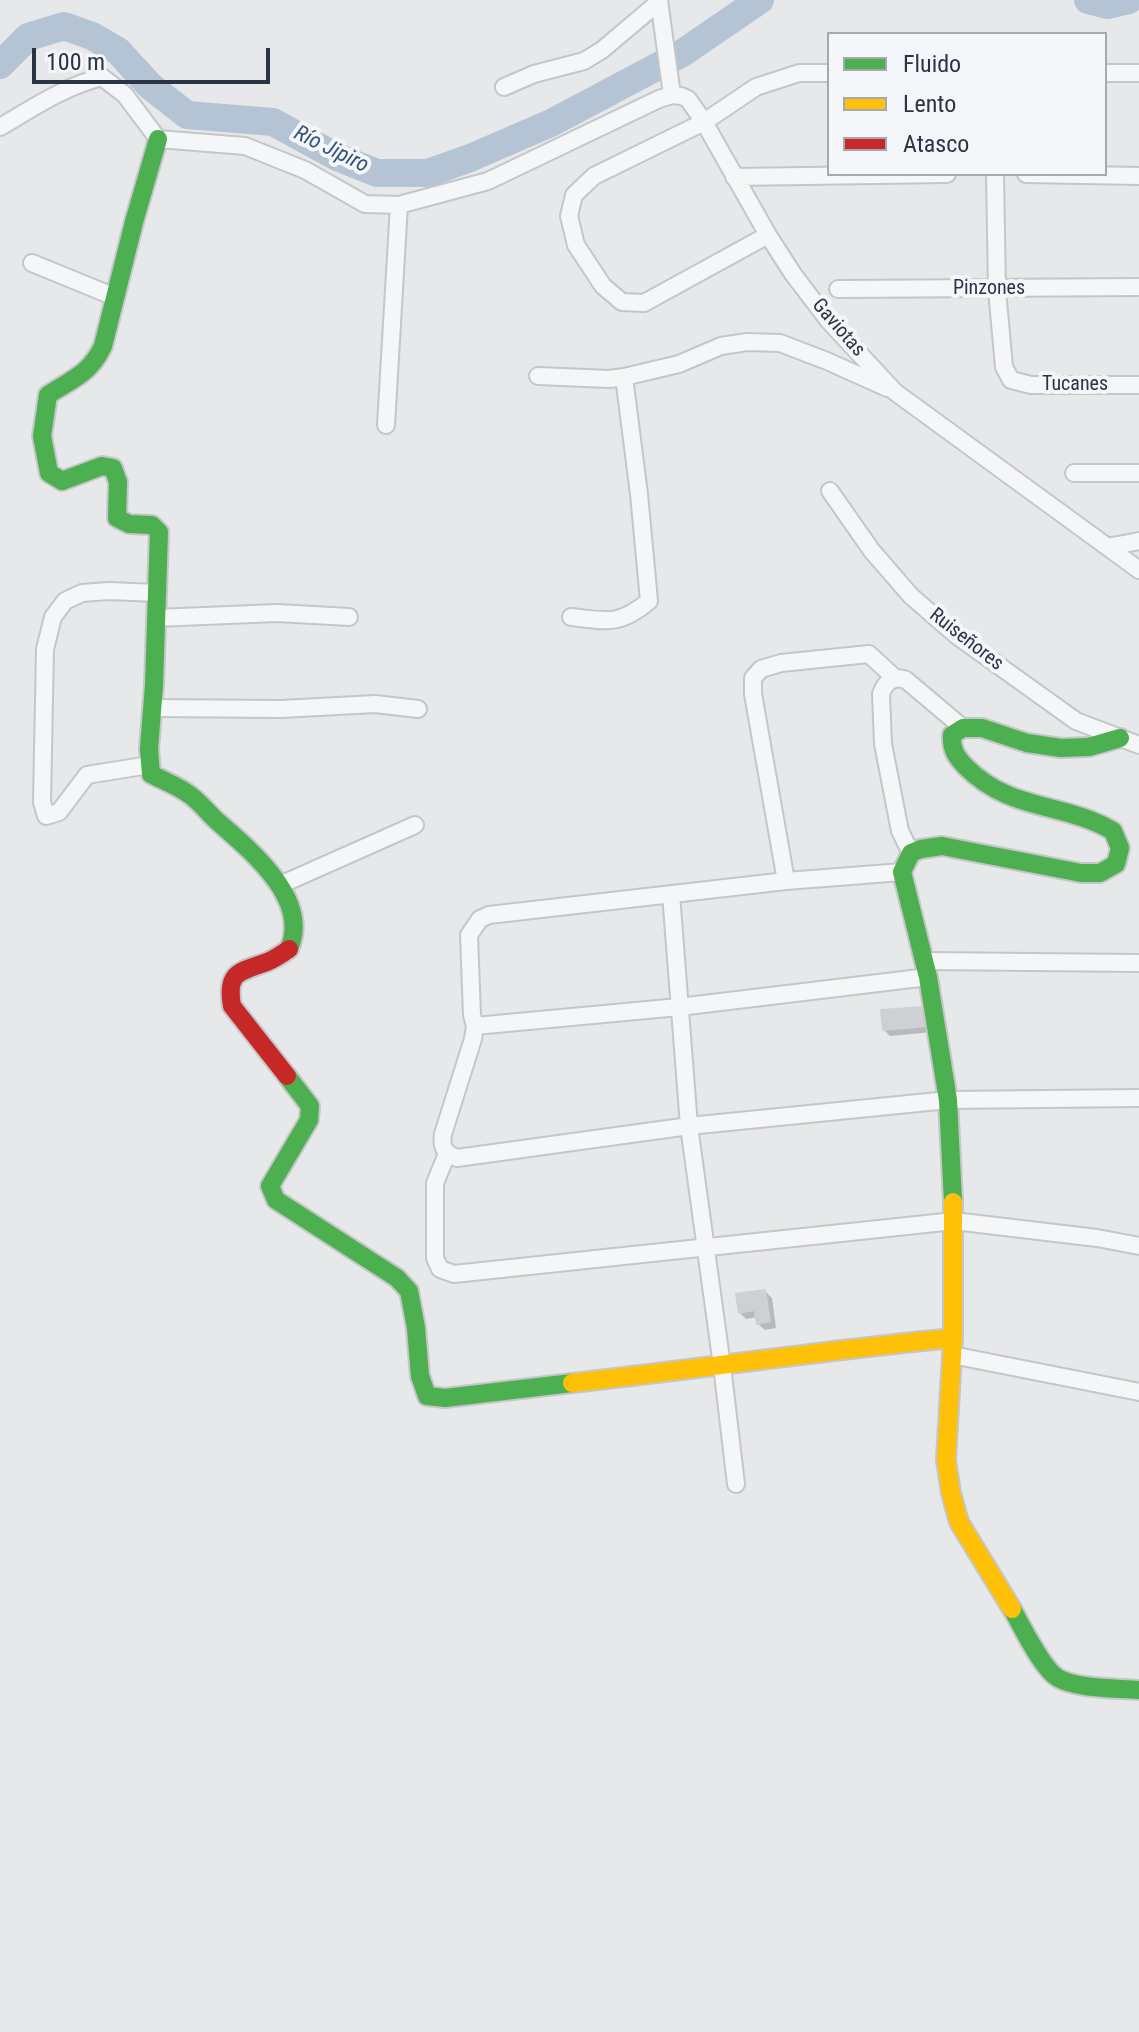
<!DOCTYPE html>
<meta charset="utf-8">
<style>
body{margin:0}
#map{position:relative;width:1139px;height:2032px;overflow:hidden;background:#e6e8ea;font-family:"Roboto Condensed",sans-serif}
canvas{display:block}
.legend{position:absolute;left:827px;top:32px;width:280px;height:144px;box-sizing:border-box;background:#f4f6f9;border:2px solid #a4a8b1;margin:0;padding:10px 14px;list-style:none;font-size:24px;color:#2b3445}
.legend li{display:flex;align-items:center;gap:16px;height:40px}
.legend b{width:40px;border:2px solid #a4a8b1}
.scale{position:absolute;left:32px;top:48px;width:238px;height:36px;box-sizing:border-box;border:4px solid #2b3445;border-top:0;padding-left:10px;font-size:24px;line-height:28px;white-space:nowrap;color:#2b3445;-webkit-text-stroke:6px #f4f6f9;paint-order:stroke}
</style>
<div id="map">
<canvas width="1139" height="2032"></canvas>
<ul class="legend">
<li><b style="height:10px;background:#4caf50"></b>Fluido</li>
<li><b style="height:10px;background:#ffc107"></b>Lento</li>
<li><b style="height:10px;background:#c62828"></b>Atasco</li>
</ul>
<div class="scale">100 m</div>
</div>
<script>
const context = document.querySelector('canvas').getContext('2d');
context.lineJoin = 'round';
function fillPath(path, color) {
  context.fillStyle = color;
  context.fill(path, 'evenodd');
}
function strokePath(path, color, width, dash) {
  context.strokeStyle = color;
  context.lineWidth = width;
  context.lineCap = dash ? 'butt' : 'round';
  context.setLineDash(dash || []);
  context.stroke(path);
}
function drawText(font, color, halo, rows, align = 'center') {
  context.font = font + ' "Roboto Condensed",sans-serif';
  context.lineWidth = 8;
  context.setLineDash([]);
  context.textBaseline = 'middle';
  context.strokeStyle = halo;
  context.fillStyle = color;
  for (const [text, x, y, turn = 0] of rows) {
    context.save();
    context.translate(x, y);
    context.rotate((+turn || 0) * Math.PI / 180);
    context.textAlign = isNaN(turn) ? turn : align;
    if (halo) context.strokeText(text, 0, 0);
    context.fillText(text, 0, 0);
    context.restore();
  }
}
const shadow = new Path2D(`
 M925,1008L932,1032L890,1036L884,1030Z
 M765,1291L772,1298L776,1328L765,1330L758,1324L757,1317L746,1319L740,1313Z`);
const river = new Path2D(`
 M1088,0L1107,5L1129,0
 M0,65L28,37L64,26L92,36L118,51L150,86L187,115L273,122L337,157L377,173H428L470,158L551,123L681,54L760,0`);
const building = new Path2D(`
 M926,1006L927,1027L882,1031L880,1009Z
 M766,1289L771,1322L756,1325L754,1311L738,1314L735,1293Z`);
const street = new Path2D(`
 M659,0L672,95
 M1105,73H1139
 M504,87L534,74L584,61L602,50L659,2
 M0,127C33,108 65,86 102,77L125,95L158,139L245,146L305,170L365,204L399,205L488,181L659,99L672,95L681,96L688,99L704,122L768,235L793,274L828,320L895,392L1139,570
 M995,174L997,290L1004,367L1011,380L1031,385H1139
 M1026,174L1139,176
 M734,177L947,174
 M768,235L644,303L622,302L603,286L576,245L569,216L574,195L594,176L704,122L756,87L799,73H829
 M32,263L115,297
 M838,289L1139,287
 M538,376L609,379L624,377L679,364L721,346L747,342L780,343L827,361L887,388
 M386,425L399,205
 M1074,473H1139
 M830,491L872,551L911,596L956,635L1076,721L1139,745
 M1107,547L1139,541
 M571,617C607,621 619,626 649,601L639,494L624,377
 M156,618L277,613L349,617
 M153,708L281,709L375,704L418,709
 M149,765L87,775L59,812L46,816L42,802L45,649L53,617L65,601L82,593L109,591L157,593
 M911,853L900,831L883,744L881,694C885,682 894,675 906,680L963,728
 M786,881L753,694V678L761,669L781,663L869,654L895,678
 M280,885L415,825
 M671,894L689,1126L722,1366L736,1484
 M924,961L1139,963
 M928,977L679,1007L475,1026L473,1039L443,1134C441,1147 444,1153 457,1158L689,1126L948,1100L1139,1098
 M475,1026L472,1015L469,935L480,919L489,915L786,881L902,872
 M447,1154L435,1183V1258L440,1269L454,1274L954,1221L1097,1238L1139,1246
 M952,1355L1139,1392`);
const fast = new Path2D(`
 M158,139L134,222L103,346C90,374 72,379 48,395L42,436L49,473L62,481L102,466L113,468L118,482L117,518L129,524L152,525L159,532L154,685L149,749L151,774C164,781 178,786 190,795C200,802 208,813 217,821C250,850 311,899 289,949
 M287,1076L310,1106L309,1120L270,1186L276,1200L397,1278L409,1291L416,1328L420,1376L427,1396L445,1398L572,1383
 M953,1202L948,1100L928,977L902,872L911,853L921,849L942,846L1081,873H1100L1116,864L1120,848L1113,831C1106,827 1098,823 1090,820C1045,803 1004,805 966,767C956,757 951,749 952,735L963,728H982L1027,743L1061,748L1089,747L1120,738
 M1012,1609C1022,1626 1042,1669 1058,1678C1077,1689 1116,1688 1139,1690`);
const slow = new Path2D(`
 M953,1202V1338L946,1460L951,1493L959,1522L1012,1609
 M572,1383C699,1369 826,1350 953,1338`);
const jam = new Path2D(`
 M287,1076L232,1006C226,972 239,972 267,962C275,959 282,954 289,949`);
const streetNames = [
 ["Pinzones",989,289],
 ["Gaviotas",838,328,49],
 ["Tucanes",1075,385],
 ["Ruiseñores",966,640,38]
];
const waterNames = [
 ["Río Jipiro",331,150,26]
];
fillPath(shadow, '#0003');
strokePath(river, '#b4c4d5', 28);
fillPath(building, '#ced0d3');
strokePath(street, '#c4c6c8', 20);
strokePath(fast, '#c4c6c8', 22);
strokePath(slow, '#c4c6c8', 22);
strokePath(jam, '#c4c6c8', 22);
strokePath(street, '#f5f6f7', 16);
strokePath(fast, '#4caf50', 18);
strokePath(slow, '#ffc107', 18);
strokePath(jam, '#c62828', 18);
drawText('20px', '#2b3445', '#f4f6f9', streetNames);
drawText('italic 22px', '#34527a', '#f4f6f9', waterNames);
</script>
